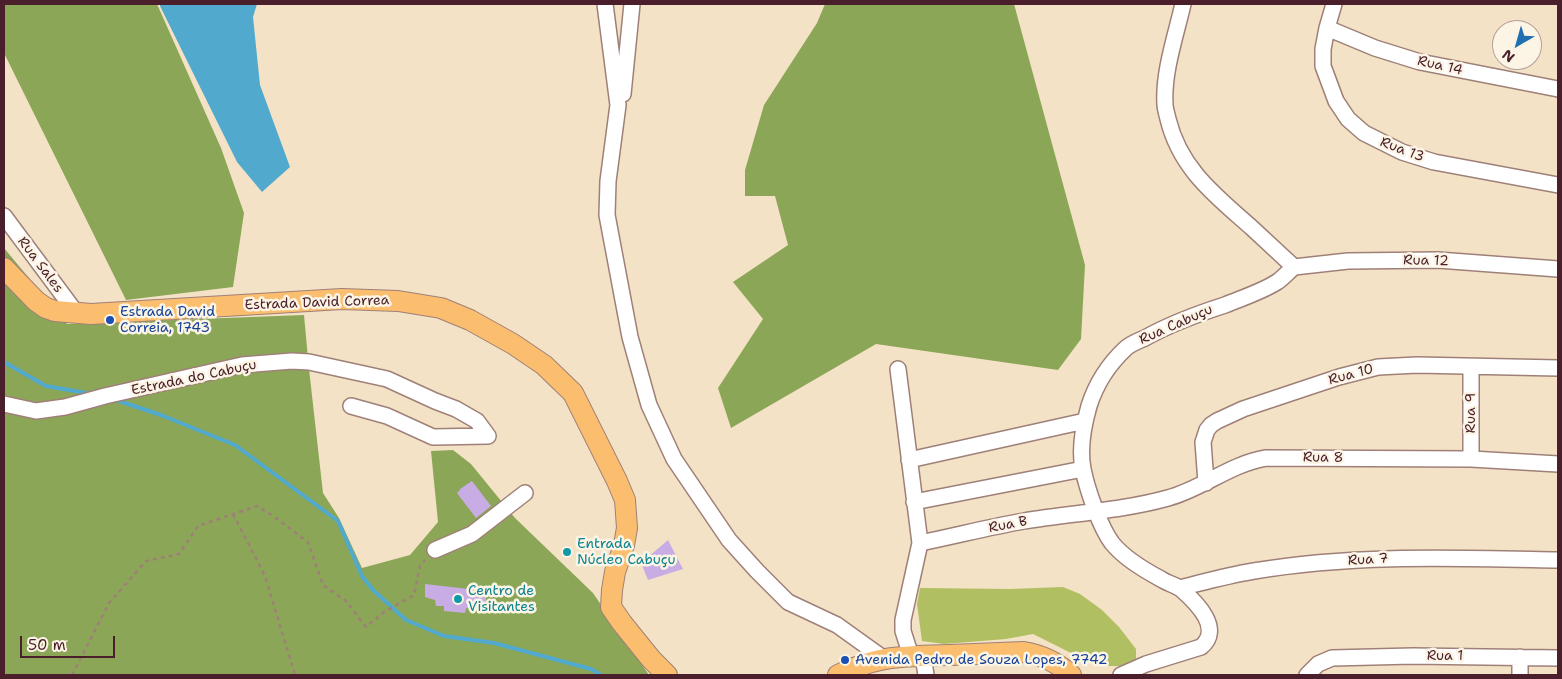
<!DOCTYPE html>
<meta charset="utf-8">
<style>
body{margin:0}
#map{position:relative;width:1562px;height:679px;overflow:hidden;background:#f4e2c6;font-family:"Shantell Sans",sans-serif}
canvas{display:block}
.frame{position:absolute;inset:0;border:5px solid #4a1f2b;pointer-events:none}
.north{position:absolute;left:1492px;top:20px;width:50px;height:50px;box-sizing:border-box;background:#fcf5e5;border:1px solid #b59f9b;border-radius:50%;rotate:218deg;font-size:14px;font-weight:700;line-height:20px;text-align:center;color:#4a1f2b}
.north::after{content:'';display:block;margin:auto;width:18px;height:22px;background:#1f6fb2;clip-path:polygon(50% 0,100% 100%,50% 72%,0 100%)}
.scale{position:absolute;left:20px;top:636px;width:95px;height:22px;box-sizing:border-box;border:2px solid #4a1f2b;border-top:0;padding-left:6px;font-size:15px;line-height:18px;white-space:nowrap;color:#4a1f2b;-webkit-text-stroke:4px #fcf5e5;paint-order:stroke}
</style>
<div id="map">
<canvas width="1562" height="679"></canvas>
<div class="frame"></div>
<div class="north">N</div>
<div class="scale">50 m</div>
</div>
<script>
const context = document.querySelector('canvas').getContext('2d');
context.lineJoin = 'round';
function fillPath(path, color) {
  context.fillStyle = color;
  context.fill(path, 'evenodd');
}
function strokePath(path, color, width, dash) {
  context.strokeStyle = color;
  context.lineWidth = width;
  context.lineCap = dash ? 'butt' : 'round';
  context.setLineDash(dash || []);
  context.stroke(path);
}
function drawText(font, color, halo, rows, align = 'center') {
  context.font = font + ' "Shantell Sans",sans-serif';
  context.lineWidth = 5;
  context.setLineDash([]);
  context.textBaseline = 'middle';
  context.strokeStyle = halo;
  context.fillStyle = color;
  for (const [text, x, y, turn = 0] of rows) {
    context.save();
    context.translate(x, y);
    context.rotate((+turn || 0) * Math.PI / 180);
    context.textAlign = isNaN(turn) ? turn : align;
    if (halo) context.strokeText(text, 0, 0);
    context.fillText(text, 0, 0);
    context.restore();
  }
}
const green = new Path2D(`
 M1063,587L1080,594L1102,610L1119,627L1136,649V659L1121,666H1097L1033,634L1006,639L944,644L922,641L917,604L920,588L1010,589Z`);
const forest = new Path2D(`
 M4,4H157L221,148L244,213L233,287L126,300L4,53Z
 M825,4H1014L1085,265L1081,339L1058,370L876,344L731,428L718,388L763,319L733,282L788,245L775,196H745V170L764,105L817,23Z
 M4,248L67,324L304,315L309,369L323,493L339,518L362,568L410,555L438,522L431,451L453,450L471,464L515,518L593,593L649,675H4Z`);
const water = new Path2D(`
 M160,4H257L253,17L260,85L290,167L262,192L237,162L160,6Z`);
const stream = new Path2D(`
 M4,362L46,386L92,394
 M113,399L161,415L235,445L338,521L362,576L373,590L406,620L444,636L494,643L591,669L601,675`);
const building = new Path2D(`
 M472,481L491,506L476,518L457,493L460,490V489Z
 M668,540L683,569L648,580L641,563Z
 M425,584L486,591V609L466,608L465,613L444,611V606H436L435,600L425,597Z`);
const path = new Path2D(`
 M233,514L265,576L295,675
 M72,675L109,603L146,561L179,554L198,526L257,506L273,516L308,542L323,585L346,601L366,627L384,612L414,595L420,566L425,560`);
const minor = new Path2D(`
 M605,4L618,105L608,181L607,215L630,337L649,405L674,459L729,540L757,571L788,602L837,625L883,658
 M1183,4C1176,35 1163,72 1165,104C1165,109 1167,114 1168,119C1180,169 1216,196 1252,228C1266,241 1280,254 1294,267
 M1334,4L1327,28L1323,49V66L1336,101L1348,119L1364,133L1402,152L1434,162L1558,185
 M1327,28L1375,48L1420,62L1558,89
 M623,94L632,4
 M4,216L77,314
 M1294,267L1348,261L1438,260L1558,269
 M898,369L920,543L903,620V631L911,656
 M4,404L36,411L65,407L105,396L242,365L292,361L309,362L387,379L435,401L456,409L477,421L488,436
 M351,406L387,416L433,437L488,436
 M1471,459V367
 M909,460L1085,421
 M1206,483L1203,442L1207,430L1211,425L1217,421L1243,409L1339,377L1378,367L1417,365L1558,368
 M914,502L1083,469
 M920,543C955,536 989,527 1024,521C1072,513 1121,511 1168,498C1202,489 1230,464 1266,458L1471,459L1558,464
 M435,550L472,534L525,493
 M1180,588C1204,582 1229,575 1254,571C1354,554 1457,558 1558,560
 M923,656L926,675
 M1121,675L1146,664L1201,647C1223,629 1197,603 1181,589C1175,585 1167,583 1161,579C1144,570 1124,558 1112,543C1100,527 1087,489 1083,469C1079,448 1083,427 1089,406C1096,384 1108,365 1125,349C1130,344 1138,341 1145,338C1170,324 1197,314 1225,305C1242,298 1261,292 1277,282C1283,278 1288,272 1294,267
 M1307,675L1318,664L1332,658L1413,656L1558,658
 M1520,675V657`);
const major = new Path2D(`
 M4,268L36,301L46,308L55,311L91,314L342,299L398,301L441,308L470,320L513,344L544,365L573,393L617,481L625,500L627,528L624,545L615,572L612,590L611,607L622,623L651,659L667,675
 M838,675C878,655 907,656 950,655C975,654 999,653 1024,652C1042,655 1057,662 1071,675`);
const markers = [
 [110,320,5,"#1a4fb4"],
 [567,552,5,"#0f9aa8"],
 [458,599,5,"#0f9aa8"],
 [845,660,5,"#1a4fb4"]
];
const streetNames = [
 ["Rua 14",1440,66,13],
 ["Rua 13",1402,150,21],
 ["Rua 12",1426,261,1],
 ["Rua Sales",40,265,53],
 ["Estrada David Correa",317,303,-2],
 ["Rua Cabuçu",1176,325,-24],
 ["Rua 10",1351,375,-15],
 ["Estrada do Cabuçu",194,378,-12],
 ["Rua 9",1471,413,-90],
 ["Rua 8",1323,458,1],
 ["Rua B",1008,525,-11],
 ["Rua 7",1368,560,-3],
 ["Rua 1",1445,656]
];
const transitNames = [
 ["Estrada David",120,312],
 ["Correia, 1743",120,328],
 ["Avenida Pedro de Souza Lopes, 7742",855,660]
];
const cultureNames = [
 ["Entrada",577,544],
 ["Núcleo Cabuçu",577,560],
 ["Centro de",468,591],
 ["Visitantes",468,607]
];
fillPath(green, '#b0bf61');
fillPath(forest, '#8ca657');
fillPath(water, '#51aace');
strokePath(stream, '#51aace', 4);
fillPath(building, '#c8ade5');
strokePath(minor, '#9f8078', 18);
strokePath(major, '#9f8078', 22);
strokePath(path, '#9f8078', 2.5, [4, 4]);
strokePath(minor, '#fff', 15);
strokePath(major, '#fbbd6e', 20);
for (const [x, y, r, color] of markers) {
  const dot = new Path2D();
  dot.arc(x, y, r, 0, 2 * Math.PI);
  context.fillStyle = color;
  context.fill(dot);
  strokePath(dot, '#fcf5e5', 2);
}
drawText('14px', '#4a1f2b', '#fcf5e5', streetNames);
drawText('14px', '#164399', '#fcf5e5', transitNames, 'left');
drawText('14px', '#0d838f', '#fcf5e5', cultureNames, 'left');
</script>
